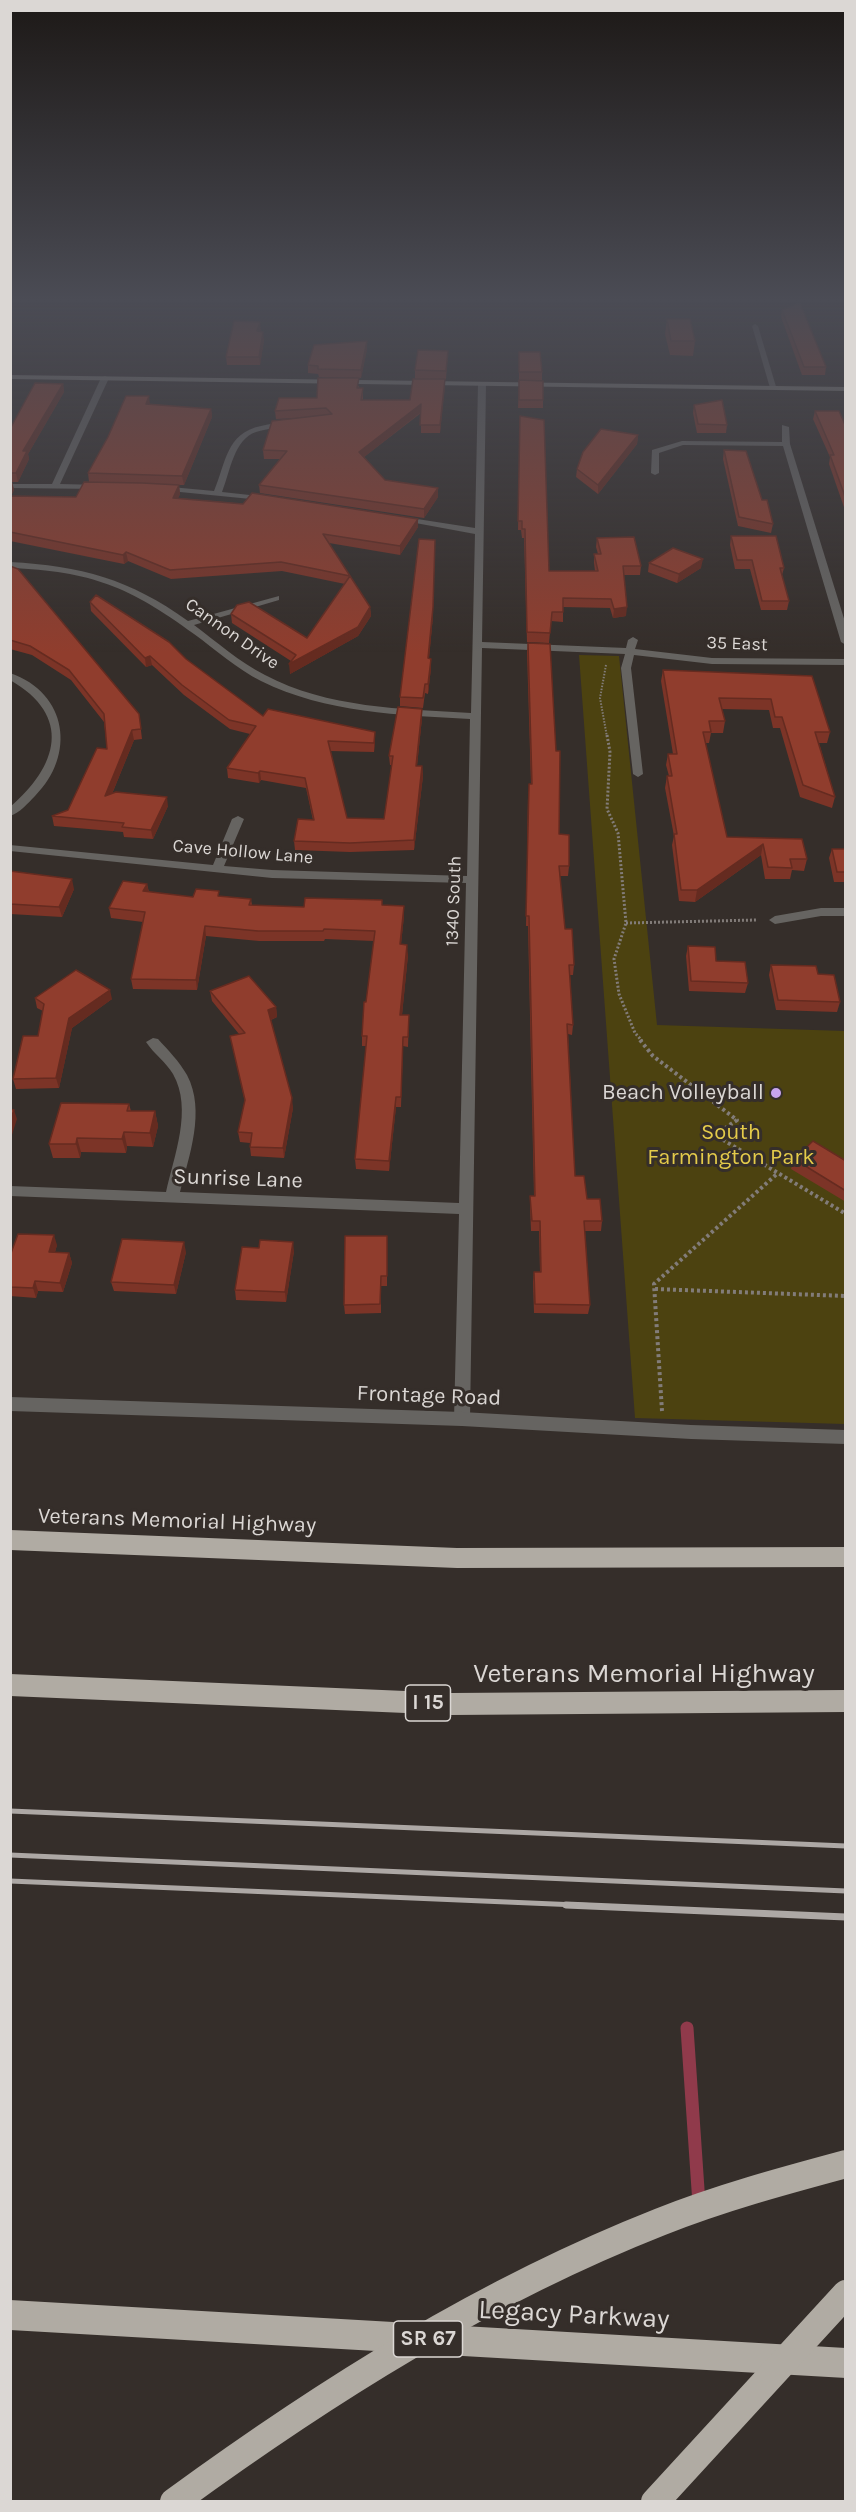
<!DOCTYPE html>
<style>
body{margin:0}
#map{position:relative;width:856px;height:2512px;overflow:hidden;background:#352e2a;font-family:Karla,sans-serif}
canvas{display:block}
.frame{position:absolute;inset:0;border:12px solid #dbd7d4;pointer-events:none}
</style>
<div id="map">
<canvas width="856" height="2512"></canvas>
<div class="frame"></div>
</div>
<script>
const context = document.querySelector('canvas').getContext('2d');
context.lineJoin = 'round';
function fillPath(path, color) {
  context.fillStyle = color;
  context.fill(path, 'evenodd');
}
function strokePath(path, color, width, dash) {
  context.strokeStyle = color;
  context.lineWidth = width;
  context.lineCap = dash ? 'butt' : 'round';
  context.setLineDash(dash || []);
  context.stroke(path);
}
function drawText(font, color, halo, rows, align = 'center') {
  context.font = font + ' Karla,sans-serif';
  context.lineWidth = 6;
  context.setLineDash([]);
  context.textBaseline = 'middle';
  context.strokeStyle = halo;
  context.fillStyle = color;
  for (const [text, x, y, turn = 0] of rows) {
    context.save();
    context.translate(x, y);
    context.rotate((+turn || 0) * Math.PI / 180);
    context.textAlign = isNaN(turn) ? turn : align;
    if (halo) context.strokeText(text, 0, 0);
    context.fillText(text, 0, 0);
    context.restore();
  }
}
const green = new Path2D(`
 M579,655L619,656L657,1025L845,1031V1424L635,1418Z`);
const stream = new Path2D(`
 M687,2028L699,2204`);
const pathFar2 = new Path2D(`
 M606,665L600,698L607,737`);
const pathFar1 = new Path2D(`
 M607,735L610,752L607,809L618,833L626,923L614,959L619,994L635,1033L642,1041
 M626,923L756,920`);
const path = new Path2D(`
 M640,1040L653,1056L737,1120L715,1135L846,1214
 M655,1289L846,1296
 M662,1411L654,1284L778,1173`);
const minor = new Path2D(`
 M755,324L758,326L777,390L770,388L752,326Z
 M105,376L109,378L60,484L100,485H103V489L10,488V484H52L101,378Z
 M482,382L486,384L482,642L626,648L628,640L633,637L638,640L635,649L712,658L846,659V665L712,664L634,655L631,668L643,774L638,777L633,774L621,668L625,654L482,648L470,1419L468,1424L462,1426L456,1424L454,1419L459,1214L10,1196V1186L166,1192C174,1156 193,1109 173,1074C166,1062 154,1054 146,1042L153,1038L158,1039C168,1050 179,1061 187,1075C206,1111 189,1156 180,1192L459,1203L466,883L272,878L10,851V845L213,865L232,819L238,816L244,819L224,866L272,870L467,876L470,719C400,715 326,713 261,681C237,669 216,650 194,634C130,587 91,571 10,568V562C81,566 130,579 188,621L279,596V600L194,625C217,642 239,662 265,675C327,708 402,709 471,713L475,534L394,519L398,516L475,528L478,384Z
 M294,422V426C281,428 268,428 256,432C234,439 230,472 222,492L268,497L272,499L271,501L160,490L156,488L160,486L214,491C226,463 226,433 261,426C271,424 283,421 294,422Z
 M782,425L789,427L790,444L846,625V645L841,642L783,446L683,445L659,453V473L655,475L651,473L652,450L682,441L782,442Z
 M10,673C68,693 76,755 35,796C28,803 20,813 10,816V807C58,766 73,716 10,680Z
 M821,908H846V916H821L775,924L769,920L775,916Z`);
const tertiary = new Path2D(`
 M10,1397L462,1412L691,1425L846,1430V1444L691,1439L462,1426L10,1411Z`);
const secondary = new Path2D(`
 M10,375L846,387V391L10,379Z`);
const motorway = new Path2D(`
 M10,1530L457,1548L846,1547V1567L457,1568L10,1550Z
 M10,1674L452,1693L846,1690V1712L452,1715L10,1696Z
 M10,2300L846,2348V2378L10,2330Z`);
const railFar1 = new Path2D(`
 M10,1811L846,1846
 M10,1855L846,1891
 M10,1881L601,1906`);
const rail = new Path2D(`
 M566,1905L846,1917`);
const motorwayBridge = new Path2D(`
 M174,2502C326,2391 485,2291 660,2222C720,2198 783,2181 846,2164
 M655,2502L846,2294`);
const wall = new Path2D(`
 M782,310L826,367L825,375H802L781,317Z
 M667,319L695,341L693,356L670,355L665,334Z
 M260,322V332L264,340L260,365H227L226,357Z
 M367,341V349L361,378L319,377L318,374L308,373V365Z
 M448,351L446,379H415V370Z
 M519,352L542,372V380H519Z
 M445,379L440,433H421V413L364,457L385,480L438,488V497L424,518L260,493L259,485L280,459H264L263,450L298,418L276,419L275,411L359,386V388H363V400H410Z
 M519,380L543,400V408H518Z
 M63,384L64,392L28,454L29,459L18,482H12L14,490L11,496L76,497L89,482L88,473L150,404L211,409L212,417L184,485H175H179L180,494L178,498L418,519V527L400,555L329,543L370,607L371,616L358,636L290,674L291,661L232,623L231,614L307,638L345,584L282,571L171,579L128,561L124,564L10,541V429Z
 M694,405L727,425L726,433H697L693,413Z
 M815,411L846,427V513L829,464L830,457L813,419Z
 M520,416L549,571H595L594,563V554H598L596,547L597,538L641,566L640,575H624L626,616L613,618L610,608L563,607V622L551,621L549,643L527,642L524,538H522L521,530H518Z
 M638,435L637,444L598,494L576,477L577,469Z
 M724,450L773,524L771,533L738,526L723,459Z
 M731,536L784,568L782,575L789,601L787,610H761L750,569H735L730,545Z
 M649,563L701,568L677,583L648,572Z
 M10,566L139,714L142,739L134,740L112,794L168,806L153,839L124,837L123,832L54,826L52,816L68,810L107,749L104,722L71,680L32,655L10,649Z
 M90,602L186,659L263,716L375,741L374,752L330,751L347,818L384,819L392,765H390L389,756L422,718L417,766H422L423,776L414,850L350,852L295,850L294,841L313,820L306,788L261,780L259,783L228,778L227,768L250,734L230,729L184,695L152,665L146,667L91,611Z
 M433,616L429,658L431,668L428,694L425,693L423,708L400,706V697Z
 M528,643L559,834L569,866L568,876H560L565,929L574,965L573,975H570L573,1025L572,1035L568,1034L575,1176L587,1199L602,1221L601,1231H585L590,1305L588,1314L534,1313L533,1282L534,1272H540L539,1231H531L530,1206V1196H534L528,926H526L528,794L531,784L527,652Z
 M663,670L812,676L830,732L827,743H819L835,797L832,808L800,797L780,728H773L769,710L722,709L725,721L723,733H711L709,743H705L727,837L802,839L807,859L804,871L792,870L790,879H765L761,855L695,902L679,901L672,845L674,836L665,788L667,776H669L666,765L668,754H673L661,681Z
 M832,849H846V882H834L829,858Z
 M10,871L74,889L62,917L10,914Z
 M147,884L149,892L193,897L220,896L251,899L252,905L304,907L382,900V905L404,916L401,944L408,955L402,1015H409L408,1047L403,1046L401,1107H396L389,1171L356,1169L355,1159L366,1046H362V1036L374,941L325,939L324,941H259L206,936L197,990L133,989L131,979L143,922L111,918L109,908Z
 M688,946L716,961L748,983L745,993L689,991L686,956Z
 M771,965L818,974L840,1002L837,1012L776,1010L769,975Z
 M210,991L276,1007L277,1017L271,1020L293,1108L284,1158L251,1156L250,1147V1143L240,1142L238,1132L245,1102L230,1036L239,1034L212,1001Z
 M35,998L112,999L72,1028L59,1088L16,1089L13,1079L38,1036L43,1011L37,1008Z
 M129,1104L131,1111H155L158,1126L153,1147L127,1146L126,1153L81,1152L80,1158H53L49,1144Z
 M794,1159L846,1161V1202L791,1169Z
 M387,1236V1286H381V1313L345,1314L344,1305Z
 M57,1245L55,1252L69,1253L72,1263L63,1292L38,1291L36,1298L10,1296V1256Z
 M294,1251L286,1302L236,1300L235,1290Z
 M186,1252L176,1294L114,1291L111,1282Z`);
const shadedWall = new Path2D(`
 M260,322L261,330L258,339L257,331Z
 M263,332L264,340L260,365L259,357Z
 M367,341V349L361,378V370Z
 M445,379V387L440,433V425Z
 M63,384L64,392L28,454L29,459L18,482L16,473L23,451Z
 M149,396L150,405L146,404Z
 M421,404V412L359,461V452Z
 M211,409L212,417L184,485L182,476Z
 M638,435L637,444L598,494V485Z
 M12,482L14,490L10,498V485Z
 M179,485L180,494L174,507L173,498Z
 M438,488V497L424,518V509Z
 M418,519V527L400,555V546Z
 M435,540L433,616L428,668V658Z
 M126,552L128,561L124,564L123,555Z
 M703,559L701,568L677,583L679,574Z
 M370,607L371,616L358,636L290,674L289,664Z
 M627,607L626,616L613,618L614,609Z
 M150,656L152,665L146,667L145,658Z
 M431,659V668L428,694V684Z
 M422,709V718L416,775V766Z
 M132,730L134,740L107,806L105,796Z
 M375,732V741L374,752V743Z
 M422,766L423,776L414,850V840Z
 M260,771L261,780L259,783L258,773Z
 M167,797L168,806L153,839L151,830Z
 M763,844L761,855L695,902L697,890Z
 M72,879L74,889L62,917L59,907Z
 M147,884L149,893L143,891Z
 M404,906V916L400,954V944Z
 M205,926L206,936L197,990L196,980Z
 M407,945L408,955L401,1025L400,1015Z
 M110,990L112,999L72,1028L59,1088L56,1078L69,1018Z
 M276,1007L277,1017L270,1020L268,1010Z
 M396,1097V1107L389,1171V1161Z
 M292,1098L293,1108L284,1158L283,1148Z
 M14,1110L17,1119L10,1141V1121Z
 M155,1111L158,1126L153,1147L150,1133Z
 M124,1132L127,1146L126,1153L122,1139Z
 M77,1138L81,1152L80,1158L76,1144Z
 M54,1235L57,1245L52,1262L49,1252Z
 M184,1242L186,1252L176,1294L174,1285Z
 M293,1242L294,1251L286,1302L285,1292Z
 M69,1253L72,1263L63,1292L60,1283Z
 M35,1281L38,1291L36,1298L33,1288Z`);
const building = new Path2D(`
 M800,303L826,367H804L782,310Z
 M667,319H690L695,341H671Z
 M234,321L260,322L257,331L263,332L259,357H226Z
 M367,341L361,370L318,369V366L308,365L314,345Z
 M418,350L448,351L446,371L415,370Z
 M519,352H540L542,372H519Z
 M318,378H359L357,388H363L361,400H410L413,379H445L440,425H420L421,404L359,452L385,480L438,488L424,509L259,485L287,451L263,450L272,421L332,414L326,408L275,411L279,398H317Z
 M519,380L543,381V400H519Z
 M35,383L63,384L23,451H27L16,473H10V429Z
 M126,396H149L146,404L211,409L182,476L88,473L108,437Z
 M722,400L727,425L698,424L694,405Z
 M815,411H839L846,427V499L830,455H834Z
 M520,416L544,420L549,571H598L594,554H601L597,538L634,537L641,566H623L627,607L614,609L611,599L563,598V612H552L550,633L527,632L525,529H522V521H518Z
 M601,429L638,435L598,485L577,469L583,452Z
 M724,450L746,451L762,500H767L773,524L739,517Z
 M84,482L142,483L179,485L173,498L243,504L252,493L418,519L400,546L323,534L370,607L358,627L289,664L296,655L231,614L237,605L249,602L307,638L350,576L281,562L170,570L126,552L123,555L10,532V496L76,497Z
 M731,536H776L784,568H780L789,601H762L752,560H737Z
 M419,539L435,540L433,607L428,658L431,659L428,684H425L423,698L400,697Z
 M673,548L703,559L679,574L649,563Z
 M10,566L18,569L139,714L141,729L132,730L105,796L116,792L167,797L151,830L122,827L124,823L52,816L68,810L97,748L107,749L104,714L69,670L30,646L10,640Z
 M96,595L169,642L186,659L263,716L268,709L375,732L374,743L328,741L347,818L384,819L393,756H389L398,707L422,709L416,766H422L414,840L350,843L294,841L298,819L314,820L305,778L260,771L258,773L227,768L256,726L229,720L182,685L150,656L145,658L90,602Z
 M528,643L550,644L556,751H560L559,834L569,835V866H559L565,929H572L574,965H569L573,1025L567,1024L575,1176H584L587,1199H600L602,1221H584L590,1305L535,1304L534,1272H541L540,1221H532L530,1196H535L529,916H526L529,784H532Z
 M663,670L812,676L830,732H815L835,797L803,785L782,717H775L771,699L719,698L725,721H709L711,732H703L727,837L802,839L807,859H790L792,868L768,867L763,844L697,890H681L674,834H677L667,776H672L668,754H677Z
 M832,849H846V872H837Z
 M10,871L72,879L59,907L10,904Z
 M123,881L147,884L143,891L193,897L196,889L219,891L218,896L251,899L249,905L304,907L305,898L382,900V905L404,906L400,944L407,945L400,1015H409L408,1037H403L401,1097H396L389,1161L355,1159L367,1036H362L364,1002H366L375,931L324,929L323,931H258L205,926L196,980L131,979L145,912L109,908Z
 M688,946L715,947L716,961L745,962L748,983L691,981Z
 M771,965L816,966L818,974L834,975L840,1002L778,1000Z
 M76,970L110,990L69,1018L56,1078L13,1079L23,1036H38L44,1004L35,998Z
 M249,976L276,1007L268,1010L292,1098L283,1148L250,1147L252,1133L238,1132L245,1100L230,1036L245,1033L210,991Z
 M61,1103L129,1104L127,1111H155L150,1133L124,1132L122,1139L77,1138L76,1144H49Z
 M10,1109L14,1110L10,1121Z
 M813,1141L846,1161V1191L794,1159Z
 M18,1234L54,1235L49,1252L69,1253L60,1283L35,1281L33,1288L10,1287V1256Z
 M345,1236H387V1276H381L380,1304L344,1305Z
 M122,1239L184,1242L174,1285L111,1282Z
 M260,1240L293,1242L285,1292L235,1290L242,1247L259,1248Z`);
const markers = [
 [776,1093,6,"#c8a5ef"]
];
const farStreetnames = [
 ["Cannon Drive",232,634,35],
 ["35 East",737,644,2],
 ["Cave Hollow Lane",243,852,5],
 ["1340 South",454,901,-88]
];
const shields = [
 [428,1703,45],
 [428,2339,69]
];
const shieldNames = [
 ["I 15",428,1703],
 ["SR 67",428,2339]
];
const poiNames = [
 ["Beach Volleyball",764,1093]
];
const parkNames = [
 ["South",731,1133],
 ["Farmington Park",731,1158]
];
const streetNames = [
 ["Sunrise Lane",238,1179,2],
 ["Frontage Road",429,1396,2],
 ["Veterans Memorial Highway",177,1521,2]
];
const nearStreetnames = [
 ["Veterans Memorial Highway",644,1674],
 ["Legacy Parkway",574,2315,3]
];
fillPath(green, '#4c4210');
strokePath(stream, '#903a4b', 13);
strokePath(pathFar2, '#827c79', 2, [1.5, 1.5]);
strokePath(pathFar1, '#827c79', 3, [2, 2]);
strokePath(path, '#827c79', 4, [3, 3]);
fillPath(minor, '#666461');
fillPath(tertiary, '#666461');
fillPath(secondary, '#84817b');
fillPath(motorway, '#b0aba3');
strokePath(railFar1, '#ada8a5', 5);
strokePath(rail, '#ada8a5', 7);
strokePath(motorwayBridge, '#b0aba3', 28);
fillPath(wall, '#7c3427');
fillPath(shadedWall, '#652b20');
fillPath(building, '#903d2d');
strokePath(building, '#652b20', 1.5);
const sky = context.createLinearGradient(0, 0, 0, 653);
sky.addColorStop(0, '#1d1917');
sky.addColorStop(0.46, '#4b4c55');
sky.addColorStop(1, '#4b4c5500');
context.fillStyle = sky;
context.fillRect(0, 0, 856, 653);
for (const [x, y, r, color] of markers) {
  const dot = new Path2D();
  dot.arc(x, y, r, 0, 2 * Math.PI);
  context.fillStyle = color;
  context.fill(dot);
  strokePath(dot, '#352e2a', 2);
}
drawText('18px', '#dbd7d4', '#352e2a', farStreetnames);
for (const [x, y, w] of shields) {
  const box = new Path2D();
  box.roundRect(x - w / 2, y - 18, w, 36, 4.5);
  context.fillStyle = '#352e2a';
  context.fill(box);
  strokePath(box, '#dbd7d4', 1.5);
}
drawText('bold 21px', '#dbd7d4', null, shieldNames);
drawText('22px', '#dbd7d4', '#352e2a', poiNames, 'right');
drawText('22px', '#e4cb4a', '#352e2a', parkNames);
drawText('22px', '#dbd7d4', '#352e2a', streetNames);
drawText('27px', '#dbd7d4', '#352e2a', nearStreetnames);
</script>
